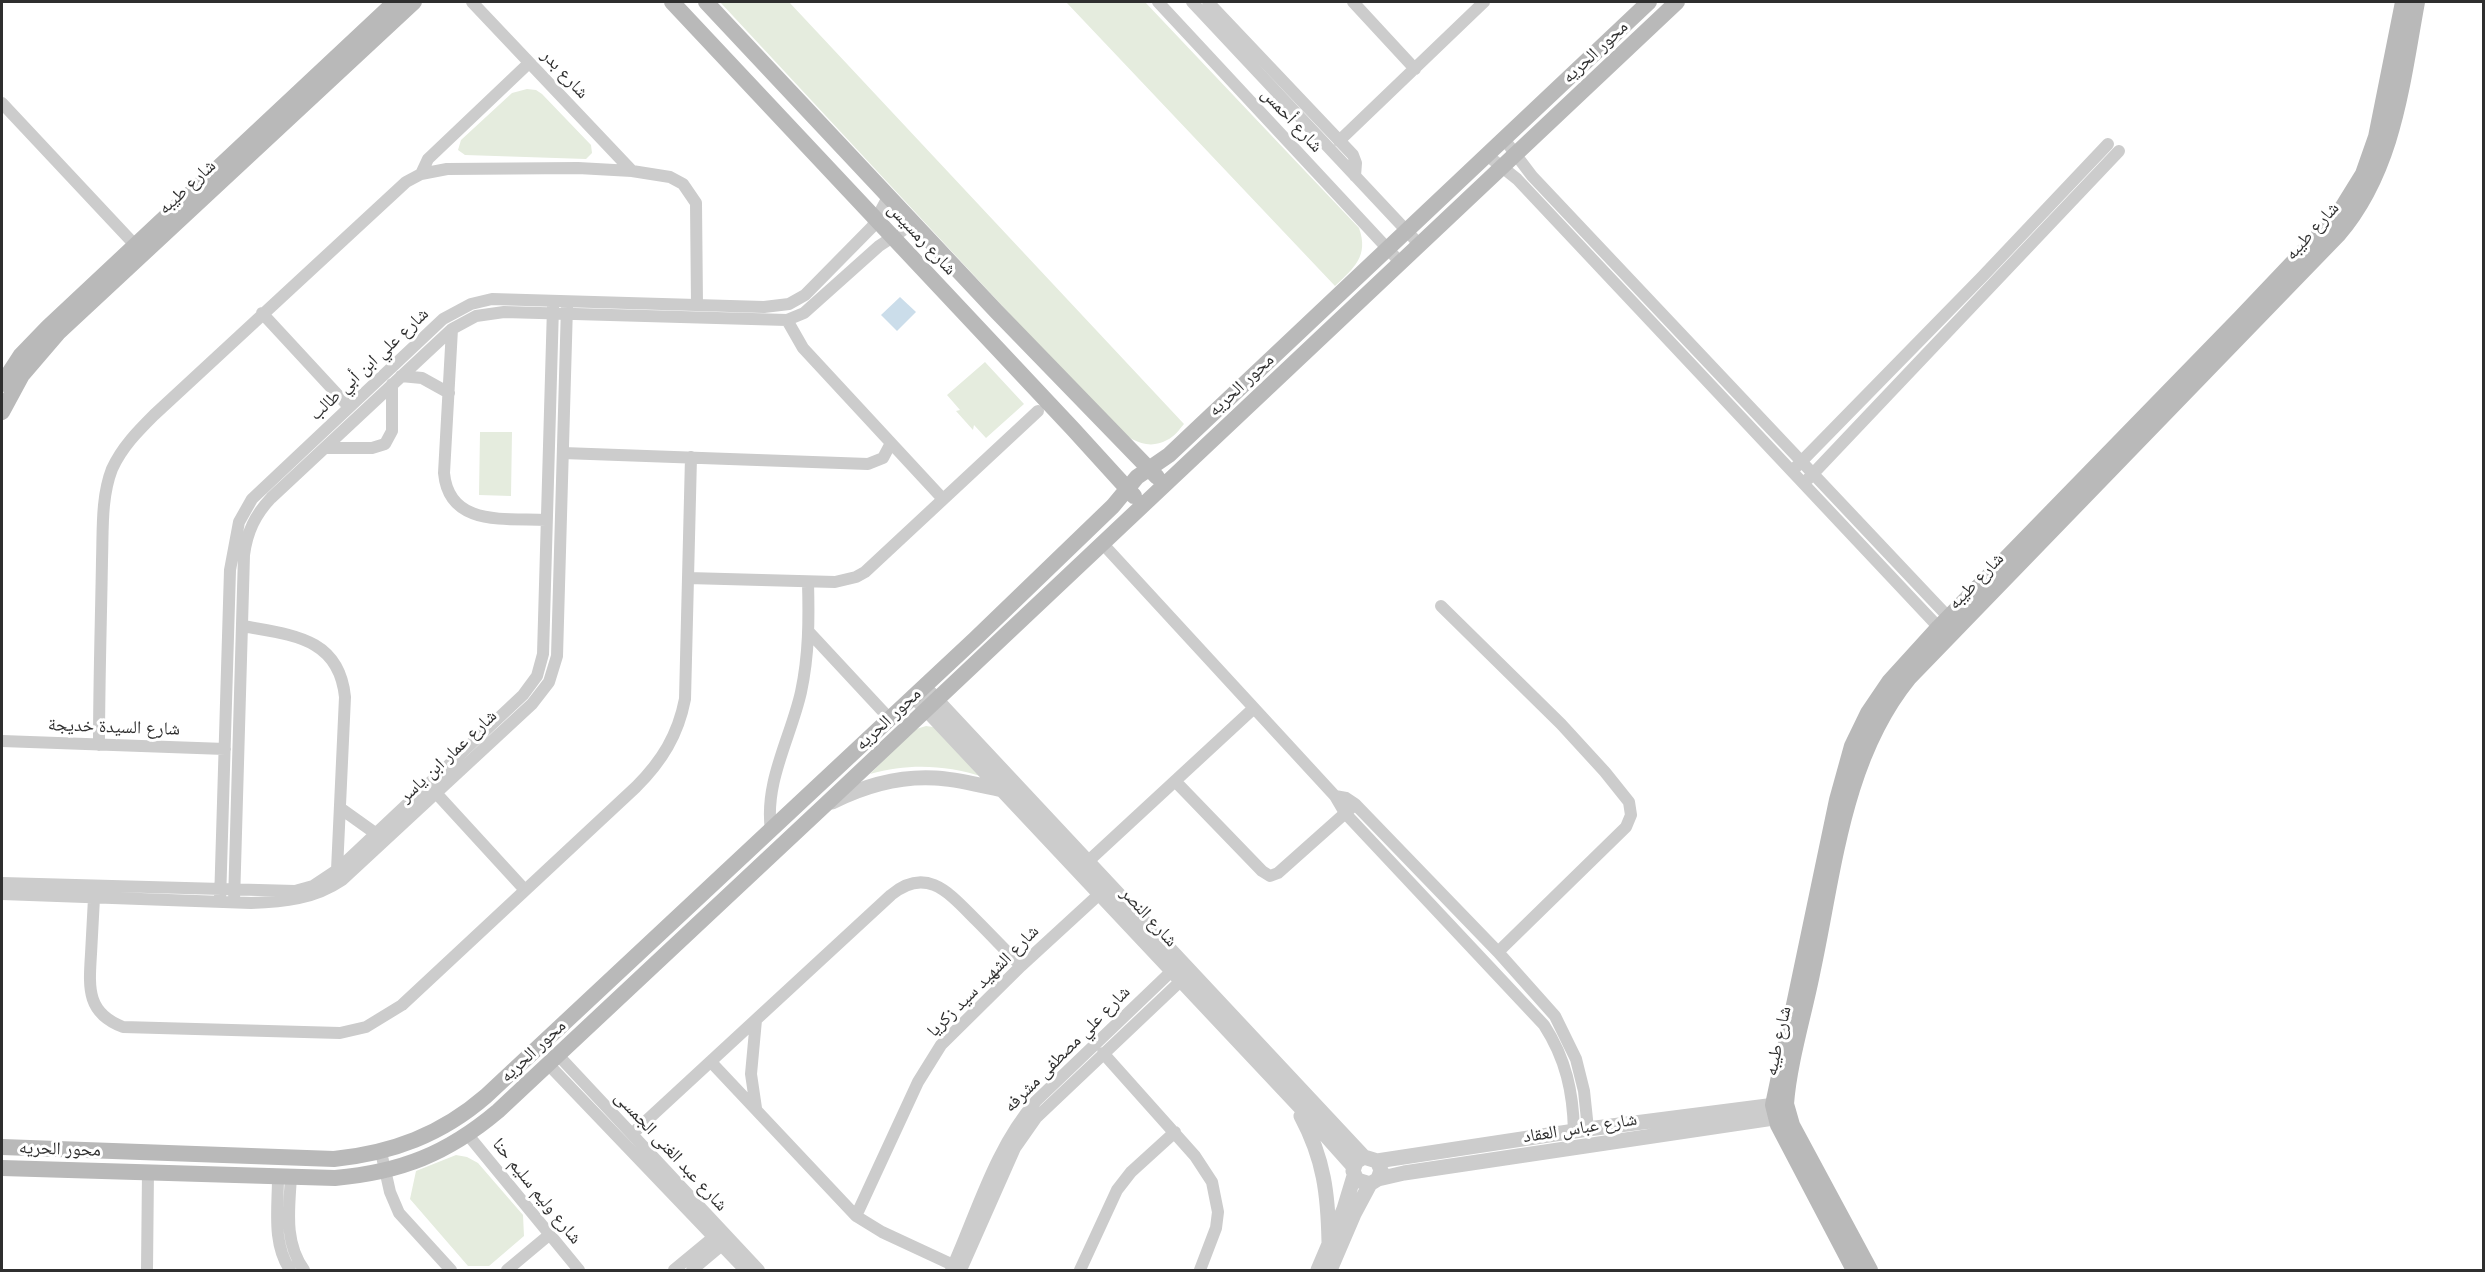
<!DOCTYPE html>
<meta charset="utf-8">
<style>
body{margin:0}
#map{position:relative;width:2485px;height:1272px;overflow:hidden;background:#fff;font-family:Mulish,sans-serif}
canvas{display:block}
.frame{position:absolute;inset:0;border:3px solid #2f2f2f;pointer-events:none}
</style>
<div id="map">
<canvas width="2485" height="1272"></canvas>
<div class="frame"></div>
</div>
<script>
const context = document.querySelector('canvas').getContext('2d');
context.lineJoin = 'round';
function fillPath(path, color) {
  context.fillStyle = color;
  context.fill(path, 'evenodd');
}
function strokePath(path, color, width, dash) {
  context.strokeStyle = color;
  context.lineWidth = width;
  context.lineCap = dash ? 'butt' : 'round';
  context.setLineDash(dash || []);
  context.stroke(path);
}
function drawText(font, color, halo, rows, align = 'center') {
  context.font = font + ' Mulish,"Noto Naskh Arabic",sans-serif';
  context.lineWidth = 6;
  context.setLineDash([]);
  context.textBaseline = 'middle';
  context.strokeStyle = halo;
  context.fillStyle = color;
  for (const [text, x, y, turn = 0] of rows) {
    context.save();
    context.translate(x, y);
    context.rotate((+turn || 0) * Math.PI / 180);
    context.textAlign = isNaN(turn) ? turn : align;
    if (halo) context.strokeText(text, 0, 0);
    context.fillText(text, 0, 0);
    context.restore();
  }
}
const green = new Path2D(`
 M720,2H789L1184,424C1179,430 1174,437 1167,440C1135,458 1106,416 1086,396Z
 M1066,2H1145L1359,228C1369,256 1354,268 1335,286Z
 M527,89L536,90L542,94L591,145L592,153L586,159L465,155L458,150L461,140L512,93Z
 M985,362L1024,404L986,438L974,425L973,430L956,411L960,410L947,395Z
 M480,432H512L511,496L479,495Z
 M926,726L940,728L984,777C945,765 910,763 870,774L913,730Z
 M456,1155L467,1157L478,1163L523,1215L524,1236L489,1266H468L410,1199L416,1171Z`);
const water = new Path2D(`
 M900,297L916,312L897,331L881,315Z`);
const minor = new Path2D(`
 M472,2L632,171
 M1158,2L1400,262
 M1192,2L1419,244
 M1208,2L1353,155L1356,163L1355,176
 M1353,2L1415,69
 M2,103L135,245
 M1504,139L1532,176L1953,622
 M1339,141L1484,2
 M1487,155L1517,179L1944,633
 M421,174L428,159L529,63
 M262,313L349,407
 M787,320L803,348L942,498
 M452,329L444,473C449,527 505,518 546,520
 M401,376L422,378L449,393
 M325,448H372L385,444L392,431V384
 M563,453L868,464L883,458L891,443
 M1796,467L1982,277L2108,144
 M1808,479L2119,151
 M1102,543L1335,796L1345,813L1544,1025C1566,1059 1573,1092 1574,1131
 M688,578L835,582L856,577L865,572L1038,411
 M1441,606L1561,724L1605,772L1629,802L1631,815L1626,827L1498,952
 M243,626C291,635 339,637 345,697L337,870
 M809,632L889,718
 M2,741L225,749
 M99,745C99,683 101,622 102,560C103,531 101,497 112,469C122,447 138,431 154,415L406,182L421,174L447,169L578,168L632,171L670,177L683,184L696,203L697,305
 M1175,781L1262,871L1270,876L1278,873L1351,808
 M436,793L525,890
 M1335,796L1346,798L1355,804L1498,952L1555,1016L1576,1059L1584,1091L1588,1129
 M340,808L375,833
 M771,830C764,782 791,737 801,692C809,655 809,619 808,582
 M1083,866L1254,708
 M2,883L295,891L313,886L337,870L523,695L537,676L543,654L553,307
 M2,894L251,903C284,902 314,899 342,880L532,704L549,682L557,656L567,306
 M94,898C93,917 92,935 91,954C89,987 86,1013 123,1027L340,1033L366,1027L402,1005L636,787C662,761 678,735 685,699L691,457
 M220,902L230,570L239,522L252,499L443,319L471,304L492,299L764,307L789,304L805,295L872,227L889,195
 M234,902L244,555C247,532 255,515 271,498L452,329L476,316L504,312L787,320L804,313L879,246L914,223
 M1103,1053L1195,1156L1212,1182L1218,1212L1216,1228L1200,1270
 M557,1054L759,1270
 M711,1062L856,1216L882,1232L953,1265
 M548,1064L745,1270
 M756,1108L751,1074L756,1020
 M632,1134L891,895C927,865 950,894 976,920C991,935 1006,951 1021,966
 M468,1135L579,1270
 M381,1152L390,1192L399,1213L451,1270
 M278,1177C278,1209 272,1243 290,1270
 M291,1177C289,1210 284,1242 304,1270
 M856,1216L918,1082L941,1045L1021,966L1106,888
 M147,1270L148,1171
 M507,1270L549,1235
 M674,1270L720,1232
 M692,1270L728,1240
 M951,1270C977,1213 994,1149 1036,1101L1178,965
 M961,1270L1015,1148L1036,1118L1188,974
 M1080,1270L1117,1190L1131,1172L1175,1132`);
const tertiary = new Path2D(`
 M929,692L1364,1157
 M914,696L1303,1110L1353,1166
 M832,802C864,786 900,776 935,778C959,779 981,786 1004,790
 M1301,1116C1324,1159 1328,1194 1329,1242
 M1377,1161L1588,1129L1783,1104
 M1378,1179L1381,1170L1377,1161L1364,1157L1356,1162L1353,1171L1357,1180L1370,1184L1378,1179L1404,1173L1787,1116
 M1318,1270L1344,1209L1354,1176
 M1330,1270L1354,1214L1370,1184`);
const secondary = new Path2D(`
 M672,2L1073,429L1134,496
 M706,2L996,311L1157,477
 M2,384L21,355L48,327L395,2
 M2,412L22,375L58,333L414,2
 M2,1147L334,1159C392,1153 441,1135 486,1096L975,639L1113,506L1137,477L1169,455L1649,2
 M2,1168L335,1178C401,1172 447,1154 498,1111L826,804L1677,2
 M1854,1270L1778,1125L1773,1105L1837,800L1852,746L1868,713L1889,682L1939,627L2240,318L2337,216L2363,174L2376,137L2403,2
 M1870,1270L1792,1125L1786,1104C1789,1062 1805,1011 1813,969C1834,871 1843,759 1909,678L2338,235C2394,170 2402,83 2417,2`);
const streetNames = [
 ["محور الحريه",1595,52,-43],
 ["شارع بدر",565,74,47],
 ["شارع أحمس",1292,120,47],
 ["شارع طيبه",187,187,-43],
 ["شارع طيبه",2312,231,-48],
 ["شارع رمسيس",922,239,47],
 ["شارع علي ابن أبي طالب",369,364,-43],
 ["محور الحريه",1241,385,-43],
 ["شارع طيبه",1976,581,-46],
 ["محور الحريه",888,719,-43],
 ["شارع السيدة خديجة",114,727,2],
 ["شارع عمار ابن ياسر",448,756,-43],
 ["شارع النصر",1149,917,47],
 ["شارع الشهيد سيد زكريا",983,981,-45],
 ["شارع طيبه",1778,1041,-78],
 ["شارع علي مصطفى مشرفه",1067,1049,-45],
 ["محور الحريه",533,1051,-43],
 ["شارع عباس العقاد",1580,1128,-9],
 ["محور الحريه",60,1149,2],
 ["شارع عبد الغنى الجمسى",671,1151,47],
 ["شارع وليم سليم حنا",537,1191,51]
];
fillPath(green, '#e5ecde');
fillPath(water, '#cbddea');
strokePath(minor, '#ccc', 12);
strokePath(tertiary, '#ccc', 15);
strokePath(secondary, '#b9b9b9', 16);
drawText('18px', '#2f2f2f', '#fff', streetNames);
</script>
